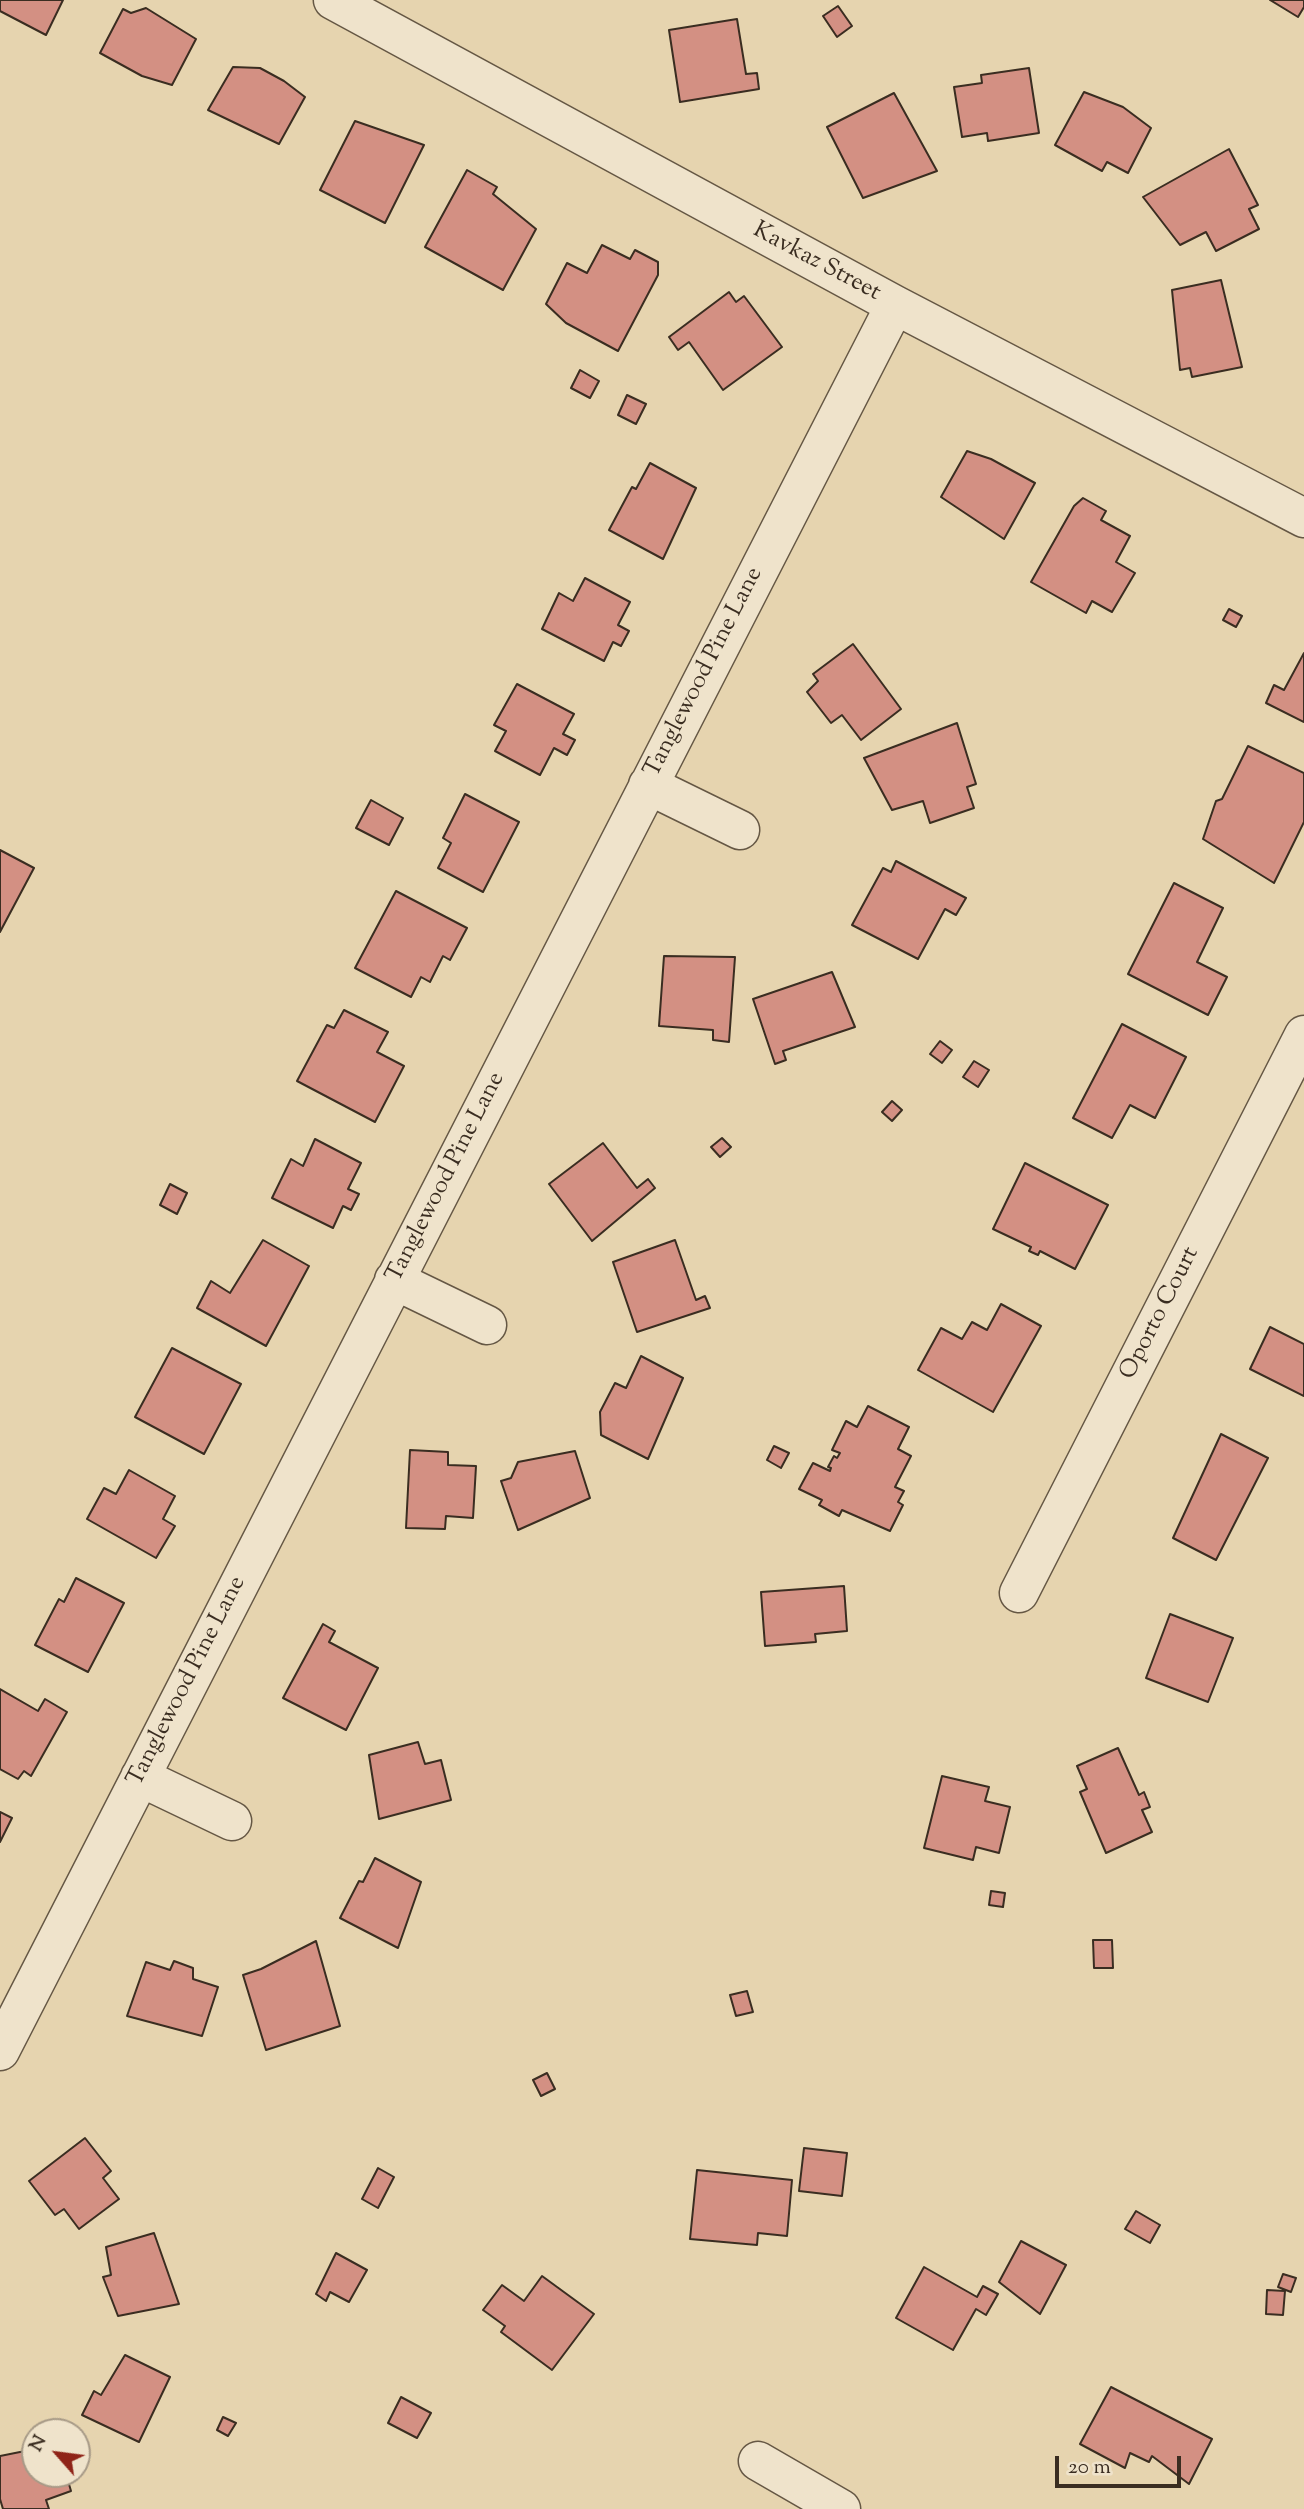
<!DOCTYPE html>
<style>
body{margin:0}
#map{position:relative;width:1304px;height:2509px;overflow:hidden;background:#e6d4af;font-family:"Sorts Mill Goudy",serif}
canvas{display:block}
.north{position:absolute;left:21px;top:2418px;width:70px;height:70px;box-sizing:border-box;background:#efe3cb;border:2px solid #a79a87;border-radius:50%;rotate:298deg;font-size:19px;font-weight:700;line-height:28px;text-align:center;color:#3a2d21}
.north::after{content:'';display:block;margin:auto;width:24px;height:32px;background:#8f2418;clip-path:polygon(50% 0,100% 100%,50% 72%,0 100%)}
.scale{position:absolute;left:1055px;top:2456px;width:126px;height:32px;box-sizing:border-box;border:4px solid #3a2d21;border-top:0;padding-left:9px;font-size:21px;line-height:24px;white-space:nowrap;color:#3a2d21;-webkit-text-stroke:5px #efe3cb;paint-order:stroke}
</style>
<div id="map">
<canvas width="1304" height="2509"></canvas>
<div class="north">N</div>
<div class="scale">20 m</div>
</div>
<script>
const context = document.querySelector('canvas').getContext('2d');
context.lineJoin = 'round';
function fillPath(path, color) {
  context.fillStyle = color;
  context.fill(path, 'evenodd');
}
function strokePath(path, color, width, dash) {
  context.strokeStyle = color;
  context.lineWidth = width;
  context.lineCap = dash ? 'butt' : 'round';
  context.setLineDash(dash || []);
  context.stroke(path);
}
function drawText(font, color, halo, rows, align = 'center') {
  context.font = font + ' "Sorts Mill Goudy",serif';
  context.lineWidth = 7;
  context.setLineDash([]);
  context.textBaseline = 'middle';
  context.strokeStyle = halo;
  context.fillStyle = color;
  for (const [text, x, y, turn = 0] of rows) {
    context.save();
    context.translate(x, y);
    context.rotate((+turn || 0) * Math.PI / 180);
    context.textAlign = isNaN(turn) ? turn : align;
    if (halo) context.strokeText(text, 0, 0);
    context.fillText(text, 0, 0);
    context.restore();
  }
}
const building = new Path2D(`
 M0,0H63L46,35L0,11Z
 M1270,0H1304V7L1298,17Z
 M838,6L852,26L837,37L823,16Z
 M146,8L196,39L172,85L142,76L100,53L123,9L131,13Z
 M737,19L746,74L757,73L759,89L680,102L669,30Z
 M233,67L260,68L284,81L305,97L279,144L208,110Z
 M1029,68L1039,133L988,141L987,133L962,137L954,87L982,83L981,75Z
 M1084,92L1123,107L1151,128L1128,173L1107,162L1102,171L1055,145Z
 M894,93L937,171L863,198L827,127Z
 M355,121L424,145L385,223L320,190Z
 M1229,149L1258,205L1249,209L1259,229L1216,251L1206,232L1180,245L1143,197Z
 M467,170L497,187L493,194L536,229L503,290L425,247Z
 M602,245L630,259L635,250L658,262V275L618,351L566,323L546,304L567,263L587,273Z
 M1221,280L1242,367L1192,377L1190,368L1180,370L1172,290Z
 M729,292L736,302L744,296L782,347L723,390L689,342L678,350L669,337Z
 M580,370L599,381L590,398L571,388Z
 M627,395L646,404L636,424L618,415Z
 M967,451L991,459L1035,483L1004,539L941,497Z
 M650,463L696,488L663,559L609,530L632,487L636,489Z
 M1083,498L1106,511L1101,520L1130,536L1116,562L1135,573L1112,612L1092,601L1086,613L1031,582L1074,506Z
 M585,578L630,602L618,625L629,631L621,646L613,642L604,661L542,629L559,593L573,601Z
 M1229,609L1242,616L1236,627L1223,620Z
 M853,644L901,709L861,740L842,715L831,723L807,692L818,681L813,674Z
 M1304,653V722L1266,703L1274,685L1284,690Z
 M517,684L574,714L563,734L575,740L567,755L554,748L540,775L495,751L506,731L494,725Z
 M957,723L976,784L967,787L974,808L930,823L923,801L892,810L864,758Z
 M1248,746L1304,773V822L1274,883L1203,839L1216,801L1222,799Z
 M465,794L519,822L483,892L438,868L451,843L443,838Z
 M371,800L403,818L389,845L356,828Z
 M0,850L34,868L0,932Z
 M896,861L966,898L956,915L945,909L918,959L852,925L883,868L891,872Z
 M1174,883L1223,908L1197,962L1227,977L1208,1015L1128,974Z
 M396,891L467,928L450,960L443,956L430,982L421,977L411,997L355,968Z
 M664,956L735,957L729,1042L713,1040V1030L659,1026Z
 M832,972L855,1027L783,1051L786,1060L775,1064L753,999Z
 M344,1010L388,1032L377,1052L404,1066L375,1122L297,1081L327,1025L334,1028Z
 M1122,1024L1186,1057L1155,1118L1130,1105L1112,1138L1073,1118Z
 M940,1041L952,1050L942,1063L930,1054Z
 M974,1061L989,1070L978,1087L963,1077Z
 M892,1101L902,1110L892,1121L882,1112Z
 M722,1138L731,1147L720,1157L711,1147Z
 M315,1139L361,1163L348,1189L359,1194L351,1210L343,1206L333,1228L272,1198L291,1159L303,1166Z
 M603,1143L637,1188L648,1179L655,1188L592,1241L549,1184Z
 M1025,1163L1108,1205L1075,1269L1040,1251L1038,1255L1029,1251L1031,1247L993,1229Z
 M170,1184L187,1193L177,1214L160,1205Z
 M263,1240L309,1266L266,1346L197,1308L211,1281L230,1293Z
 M675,1240L696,1300L705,1296L710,1308L637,1332L613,1262Z
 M1001,1304L1041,1326L993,1412L918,1370L941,1328L962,1339L972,1322L987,1330Z
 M1270,1327L1304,1344V1396L1250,1369Z
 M172,1348L241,1384L204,1454L135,1417Z
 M641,1356L683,1378L648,1459L601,1435L600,1412L615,1383L626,1388Z
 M868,1406L909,1427L898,1449L911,1456L895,1487L904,1491L898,1502L903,1505L890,1531L842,1510L839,1516L819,1505L822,1500L799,1489L813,1463L830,1471L831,1468L828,1467L834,1456L837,1458L840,1453L832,1450L846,1421L857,1427Z
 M1221,1434L1268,1458L1216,1560L1173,1538Z
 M774,1446L789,1453L781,1468L767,1460Z
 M410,1450L448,1452V1465L476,1466L473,1518L446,1516L445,1529L406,1528Z
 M575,1451L590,1498L518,1530L501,1481L511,1478L518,1462Z
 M129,1470L175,1496L163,1519L175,1526L156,1558L87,1519L104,1488L116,1494Z
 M76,1578L124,1603L88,1672L35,1645L59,1599L64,1602Z
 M844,1586L847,1631L815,1634L816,1642L765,1646L761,1592Z
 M1170,1614L1233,1638L1208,1702L1146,1678Z
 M323,1624L335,1631L329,1642L378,1668L346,1730L283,1698Z
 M0,1689L38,1711L45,1699L67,1712L31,1776L24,1771L18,1779L0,1769Z
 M418,1742L425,1764L441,1760L451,1800L379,1819L369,1755Z
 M1118,1748L1139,1795L1144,1792L1150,1807L1142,1810L1152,1832L1106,1853L1080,1792L1087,1789L1077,1766Z
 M942,1776L989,1787L985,1801L1010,1807L999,1853L976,1847L973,1860L924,1848Z
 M0,1812L12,1818L0,1842Z
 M375,1858L421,1882L398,1948L340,1918L359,1881L363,1882Z
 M991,1891L1005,1893L1003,1907L989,1905Z
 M1093,1940H1112L1113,1968H1094Z
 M316,1941L340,2026L266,2050L243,1975L261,1969Z
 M174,1961L193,1968V1979L218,1987L202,2036L127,2016L146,1962L170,1970Z
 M747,1991L753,2012L736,2016L730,1995Z
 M547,2073L555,2089L541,2096L533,2080Z
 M85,2138L111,2171L103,2178L119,2199L79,2229L64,2209L55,2215L29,2181Z
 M804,2148L847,2153L842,2196L799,2191Z
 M378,2168L394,2177L378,2208L362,2199Z
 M697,2170L792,2180L787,2236L758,2233L757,2245L690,2239Z
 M1136,2211L1160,2225L1150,2243L1125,2229Z
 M154,2233L179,2304L118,2316L103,2277L111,2275L106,2247Z
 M1021,2241L1066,2265L1040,2314L999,2282Z
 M336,2253L367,2270L349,2302L330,2292L326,2301L316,2294Z
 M924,2267L977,2297L983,2286L998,2294L986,2315L976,2309L953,2350L896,2318Z
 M1283,2274L1296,2278L1291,2292L1278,2287Z
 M542,2276L594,2314L552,2370L501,2332L505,2326L483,2310L502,2285L524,2301Z
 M1267,2290L1285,2291L1283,2315L1266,2314Z
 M125,2355L170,2377L139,2442L82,2415L94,2391L101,2395Z
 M1111,2387L1212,2439L1189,2484L1152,2456L1149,2462L1130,2453L1125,2468L1080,2444Z
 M401,2397L431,2413L417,2438L388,2423Z
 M223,2417L236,2423L228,2436L217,2430Z
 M35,2449V2474H66L71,2491L46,2500L49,2509H3L0,2499V2456Z`);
const street = new Path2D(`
 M333,0L895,305L1304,518
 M648,785L740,830
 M394,1280L487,1325
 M1019,1593L1304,1035
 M140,1777L232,1821
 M0,2051L895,305
 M758,2461L841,2509`);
const streetNames = [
 ["Kavkaz Street",816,263,28],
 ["Tanglewood Pine Lane",705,673,-63],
 ["Tanglewood Pine Lane",447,1178,-63],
 ["Oporto Court",1161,1314,-63],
 ["Tanglewood Pine Lane",188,1682,-63]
];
fillPath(building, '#d39083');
strokePath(building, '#3a2d21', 2);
strokePath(street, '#655744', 41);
strokePath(street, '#efe3cb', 38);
drawText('24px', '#3a2d21', '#efe3cb', streetNames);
</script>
